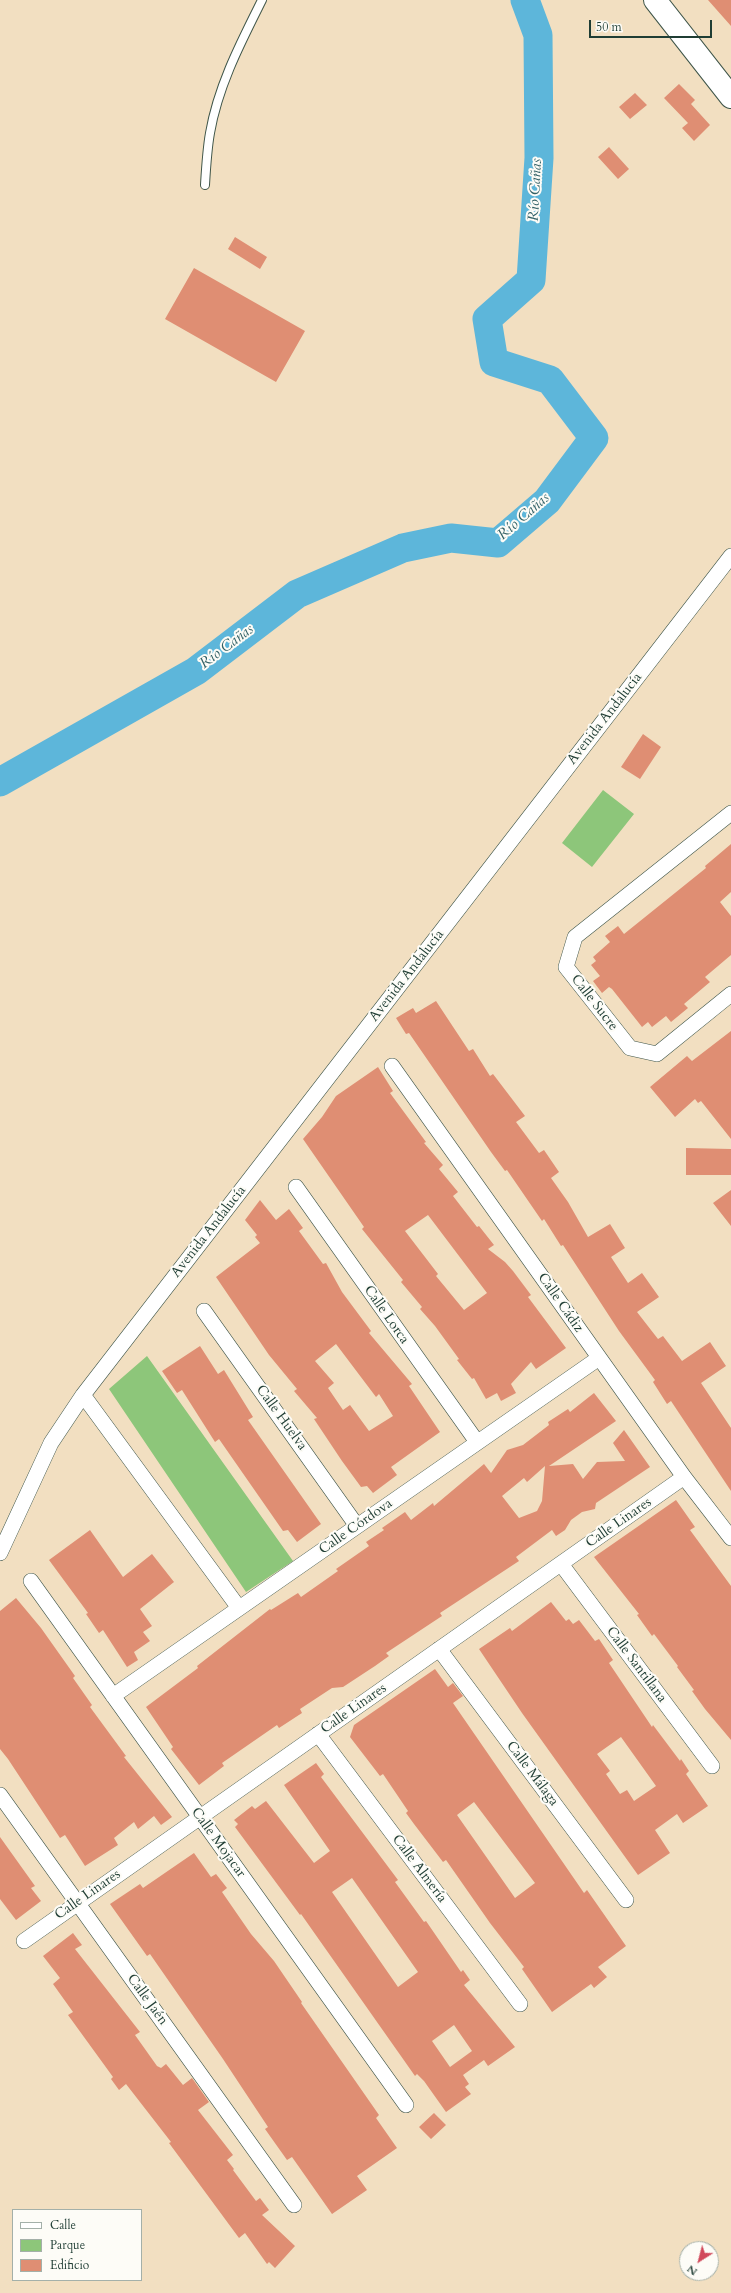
<!DOCTYPE html>
<meta charset="utf-8">
<style>
body{margin:0}
#map{position:relative;width:731px;height:2293px;overflow:hidden;background:#f2dfc1;font-family:Cardo,serif}
canvas{display:block}
.legend{position:absolute;left:12px;top:2209px;width:130px;height:72px;box-sizing:border-box;background:#fdfcf7;border:1px solid #a4b0a9;margin:0;padding:5px 7px;list-style:none;font-size:12px;color:#1f3d34}
.legend li{display:flex;align-items:center;gap:8px;height:20px}
.legend b{width:20px;border:1px solid #a4b0a9}
.north{position:absolute;left:679px;top:2241px;width:40px;height:40px;box-sizing:border-box;background:#fdfcf7;border:1px solid #a4b0a9;border-radius:50%;rotate:216deg;font-size:11px;font-weight:700;line-height:16px;text-align:center;color:#1f3d34}
.north::after{content:'';display:block;margin:auto;width:14px;height:18px;background:#d1495b;clip-path:polygon(50% 0,100% 100%,50% 72%,0 100%)}
.scale{position:absolute;left:589px;top:20px;width:123px;height:18px;box-sizing:border-box;border:2px solid #1f3d34;border-top:0;padding-left:5px;font-size:12px;line-height:14px;white-space:nowrap;color:#1f3d34;-webkit-text-stroke:3px #fdfcf7;paint-order:stroke}
</style>
<div id="map">
<canvas width="731" height="2293"></canvas>
<ul class="legend">
<li><b style="height:5px;background:#fff"></b>Calle</li>
<li><b style="height:11px;background:#8dc67a"></b>Parque</li>
<li><b style="height:11px;background:#df8e73"></b>Edificio</li>
</ul>
<div class="north">N</div>
<div class="scale">50 m</div>
</div>
<script>
const context = document.querySelector('canvas').getContext('2d');
context.lineJoin = 'round';
function fillPath(path, color) {
  context.fillStyle = color;
  context.fill(path, 'evenodd');
}
function strokePath(path, color, width, dash) {
  context.strokeStyle = color;
  context.lineWidth = width;
  context.lineCap = dash ? 'butt' : 'round';
  context.setLineDash(dash || []);
  context.stroke(path);
}
function drawText(font, color, halo, rows, align = 'center') {
  context.font = font + ' Cardo,serif';
  context.lineWidth = 4;
  context.setLineDash([]);
  context.textBaseline = 'middle';
  context.strokeStyle = halo;
  context.fillStyle = color;
  for (const [text, x, y, turn = 0] of rows) {
    context.save();
    context.translate(x, y);
    context.rotate((+turn || 0) * Math.PI / 180);
    context.textAlign = isNaN(turn) ? turn : align;
    if (halo) context.strokeText(text, 0, 0);
    context.fillText(text, 0, 0);
    context.restore();
  }
}
const green = new Path2D(`
 M603,790L634,814L592,867L562,843Z
 M147,1356L293,1561L246,1592L109,1389Z`);
const river = new Path2D(`
 M0,782L196,671L297,594L403,548L451,538L498,543L547,501L594,438L550,380L494,362L487,319L531,280L539,158L538,35L525,0`);
const building = new Path2D(`
 M708,0H731V26Z
 M679,84L695,100L691,104L710,125L694,141L682,128L688,123L664,98Z
 M635,93L647,105L630,119L619,107Z
 M609,147L629,169L618,179L598,157Z
 M235,237L267,257L260,269L228,249Z
 M194,268L305,331L276,382L165,319Z
 M643,734L661,747L640,779L621,767Z
 M731,844V892L720,902L731,916V955L705,977L710,982L684,1004L688,1008L671,1022L666,1016L652,1027L648,1022L642,1027L612,989L609,987L602,993L593,981L600,976L591,965L596,961L593,957L610,942L605,936L618,926L624,934L706,868L705,866Z
 M436,1001L469,1051L473,1049L490,1076L493,1074L525,1116L516,1122L539,1153L544,1150L559,1172L551,1178L568,1202L588,1237L610,1224L625,1248L611,1257L628,1283L642,1273L659,1297L637,1312L658,1339L663,1336L682,1361L710,1342L726,1366L701,1383L731,1428V1491L671,1401L667,1404L653,1382L655,1380L619,1331L563,1245L561,1246L544,1219L542,1221L507,1170L505,1171L491,1152L409,1033L406,1034L396,1018L413,1008L416,1013Z
 M731,1031V1139L701,1101L698,1103L695,1099L675,1117L650,1087L687,1056L692,1061Z
 M378,1067L393,1091L390,1093L426,1142L424,1143L443,1165L439,1169L458,1192L453,1196L477,1227L479,1226L494,1245L488,1249L505,1262L513,1271L531,1295L528,1297L566,1348L536,1369L531,1362L511,1384L516,1393L501,1401L497,1393L486,1399L474,1378L472,1379L457,1360L459,1359L435,1326L420,1309L422,1307L401,1282L403,1280L362,1229L364,1227L303,1139L322,1117L336,1096ZM428,1215L487,1293L464,1310L436,1276L438,1274L405,1231Z
 M686,1148L731,1149V1175H686Z
 M731,1190V1226L713,1203Z
 M260,1200L276,1220L289,1209L303,1228L299,1231L323,1264L326,1263L342,1292L371,1331L369,1333L412,1384L409,1386L440,1432L391,1467L397,1475L373,1493L367,1486L361,1487L342,1461L314,1419L317,1418L294,1391L297,1389L269,1355L216,1277L260,1243L255,1237L257,1235L245,1220ZM336,1344L376,1397L379,1394L393,1416L369,1431L350,1405L343,1410L328,1388L334,1383L315,1361Z
 M200,1346L218,1374L224,1370L253,1417L248,1420L321,1524L297,1542L288,1530L283,1531L219,1439L215,1442L182,1390L177,1393L162,1371Z
 M594,1393L616,1421L549,1466L573,1464L583,1479L597,1462L625,1461L613,1443L624,1430L650,1467L596,1503L595,1509L582,1512L571,1520L565,1530L556,1536L552,1530L516,1557L519,1561L440,1613L442,1616L386,1653L389,1656L375,1666L343,1687L332,1688L300,1709L302,1713L279,1728L277,1725L222,1763L224,1766L199,1785L171,1749L173,1747L146,1707L198,1668L197,1666L270,1609L271,1610L298,1593L301,1597L338,1571L336,1569L369,1546L366,1542L384,1530L382,1528L405,1512L411,1520L433,1503L434,1506L484,1464L491,1473L507,1450L523,1445L549,1425L548,1422L568,1409L570,1412ZM545,1466L542,1501L537,1511L519,1518L502,1496L524,1478L527,1482Z
 M676,1500L695,1527L690,1530L731,1586V1740L705,1709L692,1691L694,1690L677,1667L678,1666L654,1634L652,1636L637,1615L639,1614L594,1557Z
 M90,1530L123,1577L152,1554L174,1582L140,1609L152,1626L143,1632L150,1641L134,1652L138,1660L127,1667L103,1630L99,1633L86,1614L88,1613L49,1560Z
 M16,1598L41,1628L75,1676L73,1678L92,1705L90,1707L126,1756L124,1757L172,1817L161,1825L154,1816L138,1829L134,1822L114,1838L118,1845L85,1866L65,1835L60,1838L8,1759L0,1749V1611Z
 M551,1602L566,1621L569,1619L573,1624L579,1620L595,1641L599,1639L613,1660L609,1663L652,1727L653,1725L680,1761L681,1759L689,1771L686,1774L708,1806L683,1823L677,1814L655,1830L670,1853L638,1875L522,1713L479,1649L510,1628L512,1631ZM621,1737L656,1786L634,1801L627,1790L620,1794L606,1774L610,1771L597,1754Z
 M435,1669L448,1687L453,1683L463,1696L453,1703L584,1893L587,1890L626,1946L598,1967L607,1977L594,1988L591,1984L552,2012L522,1969L524,1967L490,1923L446,1860L443,1862L414,1824L406,1813L408,1811L383,1774L380,1776L350,1737L354,1725ZM474,1802L535,1883L515,1898L457,1815Z
 M316,1763L324,1774L321,1777L398,1880L395,1882L424,1922L426,1921L461,1972L463,1970L470,1980L464,1985L515,2047L488,2066L484,2060L463,2075L469,2084L465,2087L471,2094L446,2112L424,2081L417,2074L415,2076L301,1914L300,1915L235,1827L238,1824L234,1820L252,1806L255,1809L266,1801L314,1863L330,1851L284,1785ZM352,1878L418,1972L398,1987L332,1892ZM454,2025L472,2051L450,2067L432,2041Z
 M0,1837L35,1886L31,1888L41,1901L16,1920L0,1899Z
 M194,1853L211,1877L216,1874L227,1888L222,1892L251,1934L274,1961L302,2002L301,2003L379,2115L376,2118L397,2148L357,2176L367,2190L332,2214L292,2157L287,2160L265,2129L268,2127L223,2059L150,1954L147,1956L110,1904L140,1884L143,1888Z
 M73,1933L82,1945L75,1949L140,2032L135,2035L157,2066L161,2068L166,2064L183,2085L192,2078L209,2102L198,2110L233,2155L227,2160L234,2169L233,2170L256,2201L260,2198L269,2210L262,2215L295,2246L275,2268L269,2262L267,2264L245,2233L239,2238L169,2143L171,2142L126,2084L119,2090L111,2079L113,2077L68,2015L73,2012L53,1984L60,1978L43,1956Z
 M434,2113L446,2125L431,2139L419,2127Z`);
const lane = new Path2D(`
 M205,185C206,168 207,150 210,133C218,86 241,42 262,0`);
const street = new Path2D(`
 M731,813L575,937L566,967L630,1048L657,1054L731,994
 M392,1066L684,1477L731,1538
 M296,1187L477,1442
 M204,1311L357,1526
 M83,1395L239,1608
 M0,1553L51,1443L83,1395L731,556
 M561,1564L712,1766
 M31,1581L406,2105
 M439,1649L626,1900
 M113,1696L599,1358
 M318,1734L520,2004
 M0,1795L294,2205
 M24,1941L684,1477`);
const primary = new Path2D(`
 M655,0L731,97`);
const streetNames = [
 ["Avenida Andalucía",605,719,-52],
 ["Avenida Andalucía",407,976,-52],
 ["Calle Sucre",594,1003,52],
 ["Avenida Andalucía",209,1232,-52],
 ["Calle Cádiz",560,1303,55],
 ["Calle Lorca",386,1315,55],
 ["Calle Huelva",281,1418,54],
 ["Calle Linares",619,1523,-35],
 ["Calle Córdova",356,1527,-35],
 ["Calle Santillana",636,1665,53],
 ["Calle Linares",354,1709,-35],
 ["Calle Málaga",532,1774,53],
 ["Calle Mojacar",218,1843,54],
 ["Calle Almería",419,1869,53],
 ["Calle Linares",88,1895,-35],
 ["Calle Jaén",147,2000,54]
];
const waterNames = [
 ["Río Cañas",536,190,-87],
 ["Río Cañas",524,517,-41],
 ["Río Cañas",227,647,-37]
];
fillPath(green, '#8dc67a');
strokePath(river, '#5db6da', 29);
fillPath(building, '#df8e73');
strokePath(lane, '#3f5549', 10);
strokePath(street, '#3f5549', 16);
strokePath(primary, '#3f5549', 24);
strokePath(lane, '#fff', 8);
strokePath(street, '#fff', 15);
strokePath(primary, '#fff', 22);
drawText('14px', '#1f3d34', '#fdfcf7', streetNames);
drawText('italic 15px', '#326166', '#fdfcf7', waterNames);
</script>
